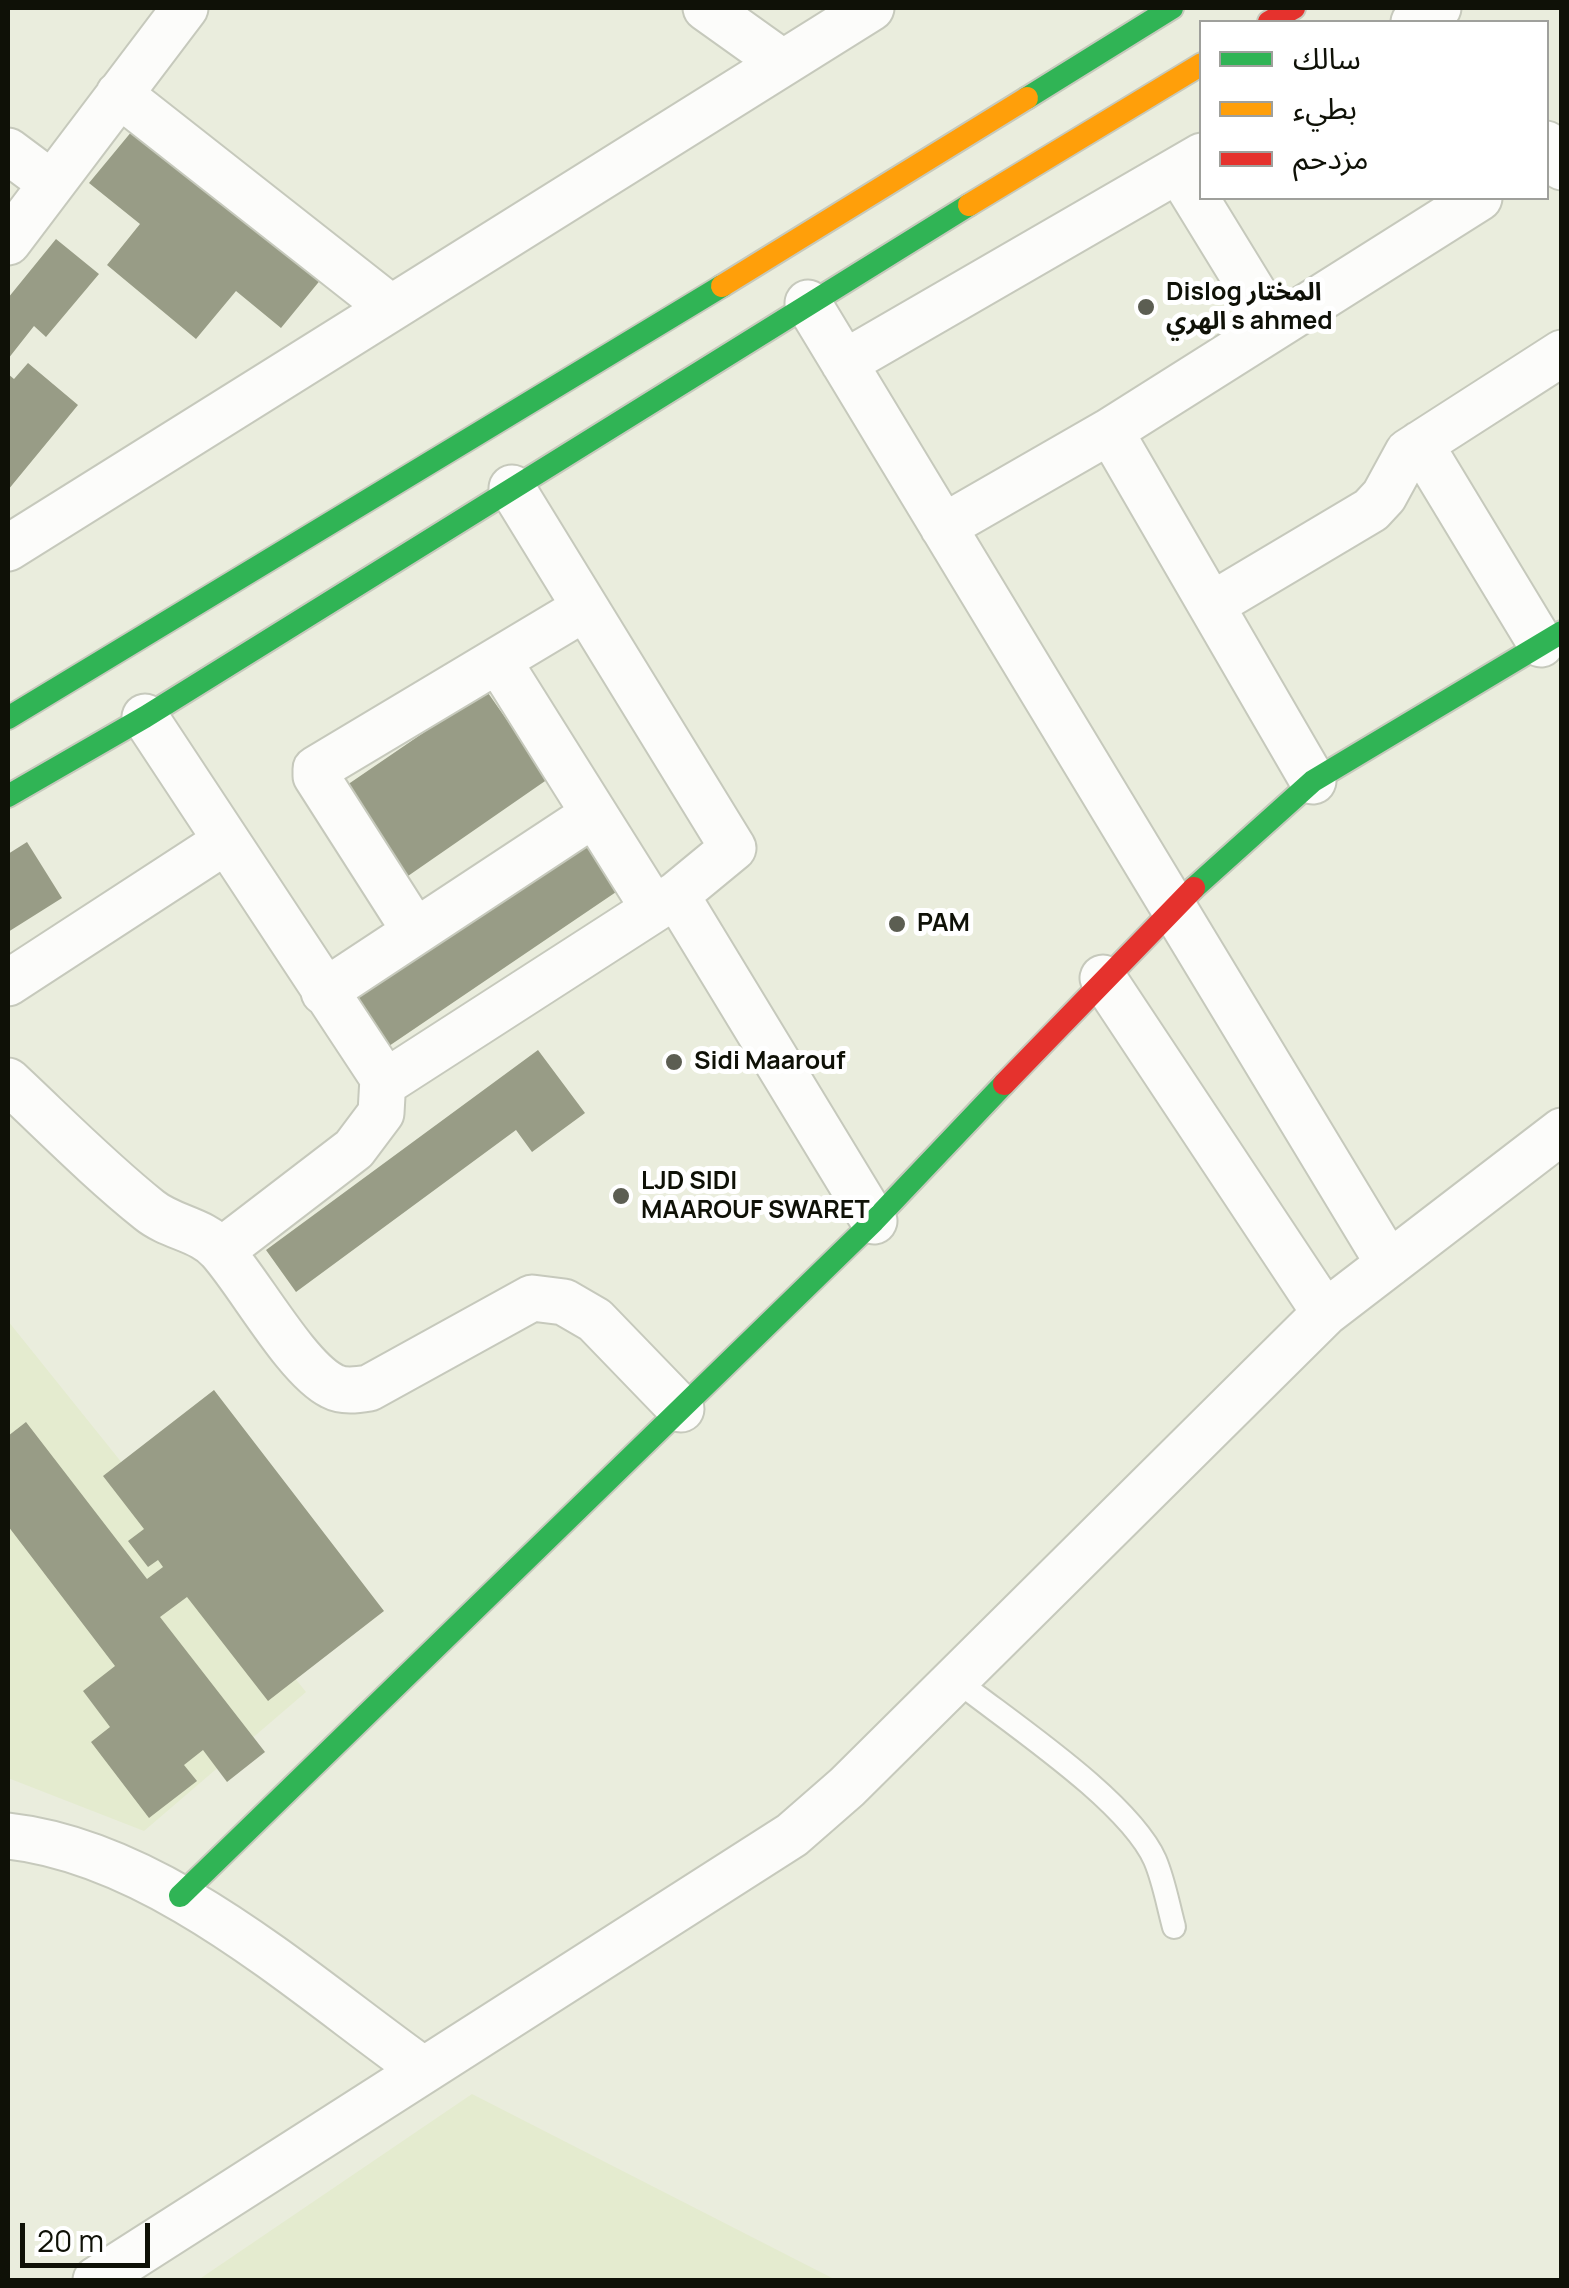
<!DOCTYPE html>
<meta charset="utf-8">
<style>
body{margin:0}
#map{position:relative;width:1569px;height:2288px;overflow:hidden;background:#eaeddd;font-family:Manrope,"Noto Sans Arabic",sans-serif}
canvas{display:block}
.frame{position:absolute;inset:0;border:10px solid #0f1107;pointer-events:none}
.legend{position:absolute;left:1199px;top:20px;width:350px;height:180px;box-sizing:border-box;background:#fff;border:2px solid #9fa09c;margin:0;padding:12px 18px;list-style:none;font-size:30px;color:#0f1107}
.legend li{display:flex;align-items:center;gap:20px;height:50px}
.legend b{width:50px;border:2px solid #9fa09c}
.scale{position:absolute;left:20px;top:2223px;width:130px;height:45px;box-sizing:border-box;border:5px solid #0f1107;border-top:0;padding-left:12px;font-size:30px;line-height:35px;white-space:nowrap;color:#0f1107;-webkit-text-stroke:8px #fff;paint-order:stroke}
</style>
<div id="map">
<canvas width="1569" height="2288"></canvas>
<div class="frame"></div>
<ul class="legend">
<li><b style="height:12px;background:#30b455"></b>سالك</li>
<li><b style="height:12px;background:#ff9f0a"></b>بطيء</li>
<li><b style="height:12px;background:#e5322d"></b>مزدحم</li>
</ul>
<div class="scale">20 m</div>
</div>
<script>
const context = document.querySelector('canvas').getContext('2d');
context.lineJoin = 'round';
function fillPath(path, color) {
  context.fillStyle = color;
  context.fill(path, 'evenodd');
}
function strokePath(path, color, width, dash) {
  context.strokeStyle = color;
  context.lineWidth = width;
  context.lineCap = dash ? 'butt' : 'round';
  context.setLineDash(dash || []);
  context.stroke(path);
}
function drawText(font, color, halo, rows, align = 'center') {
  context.font = font + ' Manrope,"Noto Sans Arabic",sans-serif';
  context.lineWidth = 10;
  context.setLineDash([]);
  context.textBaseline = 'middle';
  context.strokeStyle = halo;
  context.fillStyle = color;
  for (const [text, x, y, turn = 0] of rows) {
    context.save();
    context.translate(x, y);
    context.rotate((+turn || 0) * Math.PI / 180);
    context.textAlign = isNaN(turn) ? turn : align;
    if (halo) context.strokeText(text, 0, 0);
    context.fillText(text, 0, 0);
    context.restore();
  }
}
const built = new Path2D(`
 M8,1321L306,1692L144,1831L8,1778Z
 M472,2094L836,2280H198Z`);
const building = new Path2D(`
 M137,125L322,278L281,328L236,291L196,339L107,265L140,224L89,183Z
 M56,239L99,274L46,337L34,326L8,359V298Z
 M28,363L78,405L8,490V374L14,379Z
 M486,690L548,779L408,876L347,785Z
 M27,842L62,898L8,932V854Z
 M587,842L619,890L389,1046L357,998Z
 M538,1050L585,1113L532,1152L516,1130L296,1292L266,1250Z
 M214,1390L384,1611L268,1701L187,1597L160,1617L265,1752L227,1782L203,1750L184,1765L197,1781L149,1818L91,1742L110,1727L83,1691L115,1666L8,1526V1436L26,1422L147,1579L163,1567L158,1560L148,1567L128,1541L144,1529L103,1476Z`);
const lane = new Path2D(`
 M956,1680C1009,1722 1128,1800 1155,1860C1164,1881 1168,1905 1174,1927`);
const street = new Path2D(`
 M706,8L783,63
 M1414,22L1438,8
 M119,94L391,308
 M1546,144L1562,167
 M8,151L51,183
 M1179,171L1274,326
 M8,242L185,8
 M808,303L1389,1264
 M844,363L1202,156
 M1110,431L1313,781
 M1420,444L1541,644
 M943,527L1110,431L1479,198
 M8,548L871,8
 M1213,604L1371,510L1384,496L1408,452L1562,353
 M499,662L654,909
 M145,717L383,1078L381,1113L354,1149L221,1251
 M676,895L874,1221
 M415,931L316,776V769L585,608
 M1103,978L1325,1313
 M8,983L226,841
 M324,992L594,814
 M383,1078L389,1080L676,895L733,848L512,488
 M8,1081C54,1124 99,1170 149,1210C171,1228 202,1229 220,1250C249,1282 296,1368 332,1386C343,1392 357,1390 369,1388L532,1298L564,1302L595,1320L681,1409
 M8,1836C160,1853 300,1982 422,2069
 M96,2280L792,1835L847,1787L1325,1313L1562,1131`);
const fast = new Path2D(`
 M1027,98L1172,8
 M8,718L722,286
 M8,796L145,717L969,205
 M1194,888L1313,781L1562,632
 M180,1896L874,1221L1004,1084`);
const slow = new Path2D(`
 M969,205L1202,64
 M722,286L1027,98`);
const jam = new Path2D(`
 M1269,22L1294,8
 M1004,1084L1194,888`);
const markers = [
 [1146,307,10,"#5c5e52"],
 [897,924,10,"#5c5e52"],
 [674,1062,10,"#5c5e52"],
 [621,1196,10,"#5c5e52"]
];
const poiNames = [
 ["Dislog المختار",1166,293],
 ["الهري s ahmed",1166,322],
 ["PAM",917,924],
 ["Sidi Maarouf",694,1062],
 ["LJD SIDI",641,1182],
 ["MAAROUF SWARET",641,1211]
];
fillPath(built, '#e4ebcf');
fillPath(building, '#989c86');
strokePath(lane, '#c6c9bc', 26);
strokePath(street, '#c6c9bc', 49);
strokePath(fast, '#c6c9bc', 26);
strokePath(slow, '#c6c9bc', 26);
strokePath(jam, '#c6c9bc', 26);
strokePath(lane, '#fcfcfa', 22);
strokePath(street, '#fcfcfa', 45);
strokePath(fast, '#30b455', 22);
strokePath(slow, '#ff9f0a', 22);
strokePath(jam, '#e5322d', 22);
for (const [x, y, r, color] of markers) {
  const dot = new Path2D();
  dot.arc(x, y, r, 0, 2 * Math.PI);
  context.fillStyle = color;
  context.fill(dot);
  strokePath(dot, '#fff', 4);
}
drawText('bold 25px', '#0f1107', '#fff', poiNames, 'left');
</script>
